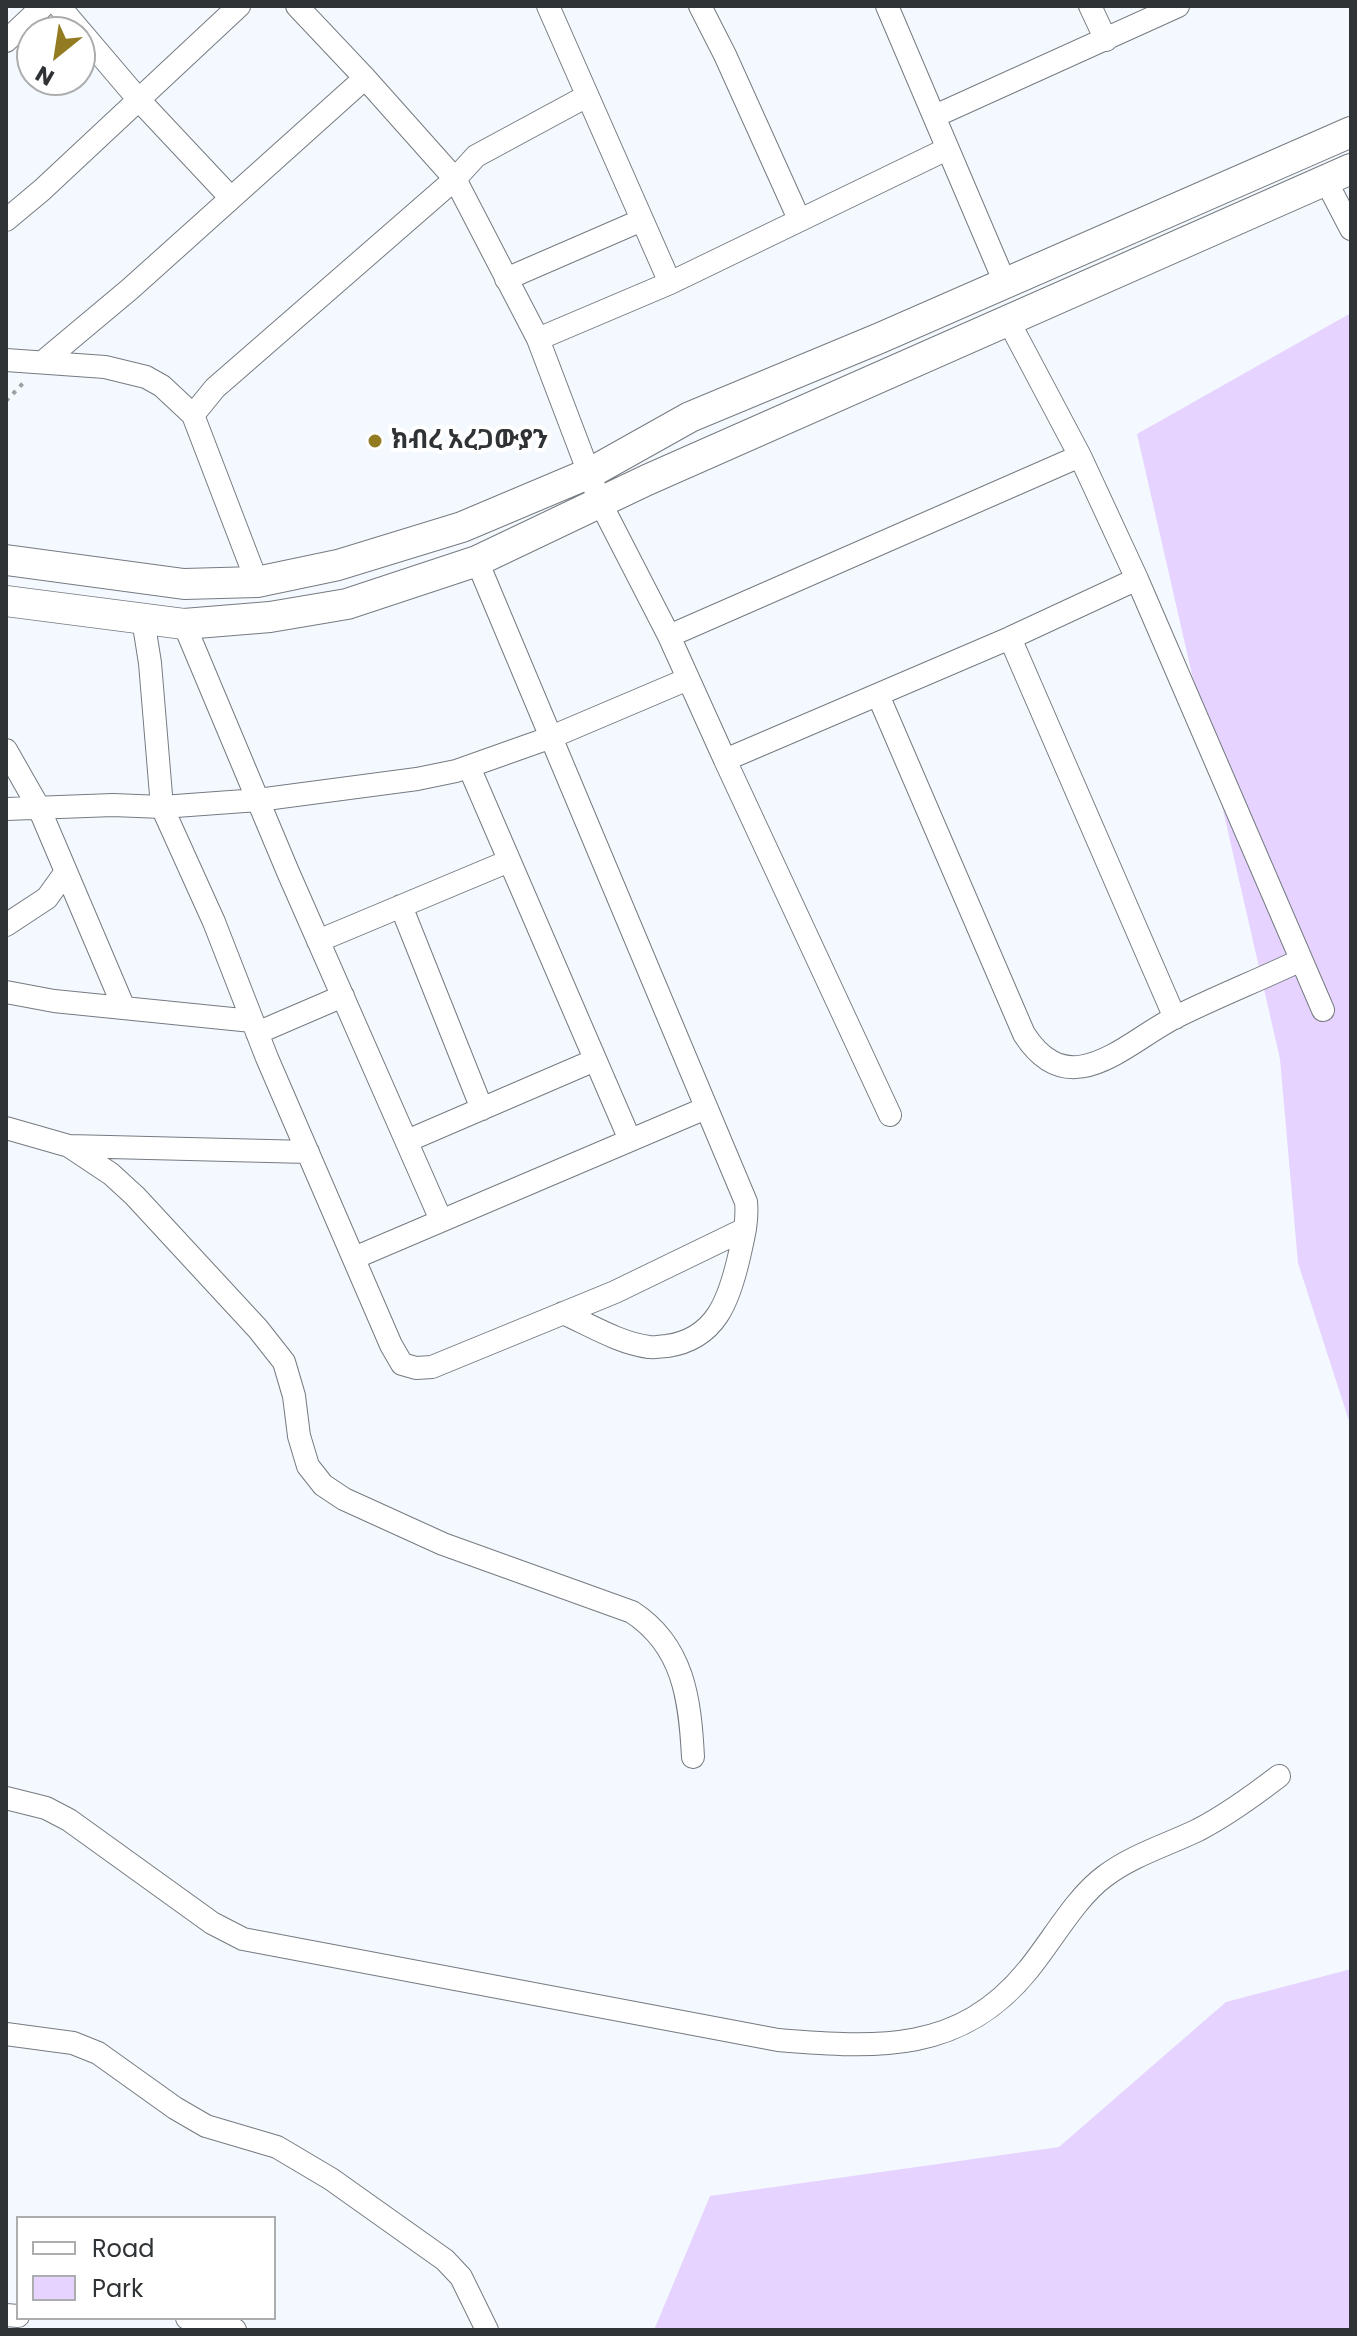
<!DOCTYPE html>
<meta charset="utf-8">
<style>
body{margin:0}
#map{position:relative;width:1357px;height:2336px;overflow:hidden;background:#f3f9fe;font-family:Poppins,sans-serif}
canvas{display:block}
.frame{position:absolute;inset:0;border:8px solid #303335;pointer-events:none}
.legend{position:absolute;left:16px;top:2216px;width:260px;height:104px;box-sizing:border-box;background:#fff;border:2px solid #acadae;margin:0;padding:10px 14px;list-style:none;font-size:24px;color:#303335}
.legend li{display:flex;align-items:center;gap:16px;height:40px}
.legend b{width:40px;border:2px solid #acadae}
.north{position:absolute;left:16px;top:16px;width:80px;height:80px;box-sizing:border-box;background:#fff;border:2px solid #acadae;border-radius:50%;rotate:210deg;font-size:22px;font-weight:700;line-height:32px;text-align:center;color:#303335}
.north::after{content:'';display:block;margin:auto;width:28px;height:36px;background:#937b21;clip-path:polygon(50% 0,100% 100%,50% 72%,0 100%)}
</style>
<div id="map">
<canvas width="1357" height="2336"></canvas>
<div class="frame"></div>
<ul class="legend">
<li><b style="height:10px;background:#fff"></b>Road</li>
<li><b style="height:22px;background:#e6d3ff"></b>Park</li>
</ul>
<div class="north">N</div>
</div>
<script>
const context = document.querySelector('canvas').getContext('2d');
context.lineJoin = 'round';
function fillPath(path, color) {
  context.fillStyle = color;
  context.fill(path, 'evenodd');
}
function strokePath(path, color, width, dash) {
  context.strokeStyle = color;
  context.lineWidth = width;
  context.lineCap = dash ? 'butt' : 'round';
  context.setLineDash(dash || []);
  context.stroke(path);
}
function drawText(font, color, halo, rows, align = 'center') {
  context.font = font + ' Poppins,"Noto Sans Ethiopic",sans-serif';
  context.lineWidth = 8;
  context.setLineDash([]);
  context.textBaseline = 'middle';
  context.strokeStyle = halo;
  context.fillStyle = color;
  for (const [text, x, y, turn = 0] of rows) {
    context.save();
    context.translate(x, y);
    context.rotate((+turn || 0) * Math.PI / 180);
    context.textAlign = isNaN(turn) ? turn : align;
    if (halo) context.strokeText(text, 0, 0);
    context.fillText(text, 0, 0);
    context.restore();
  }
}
const green = new Path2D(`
 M1351,313V1427L1298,1263L1280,1059L1137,434Z
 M1351,1969V2330H654L710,2196L1059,2147L1226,2002Z`);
const path = new Path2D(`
 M6,401L26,380`);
const street = new Path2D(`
 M59,6L139,100L231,198
 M548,6L670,283
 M700,6L725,55L799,219
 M887,6L1005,283
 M1090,6L1106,40
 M6,41L43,6
 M587,96L476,156L455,179L538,339L600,502L669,636L725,760L1010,638L1137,579
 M935,116L1178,6
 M1326,181L1351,229
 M6,220L42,190L239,6
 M506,279L642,220
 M1009,322L1080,456L1137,579L1323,1010
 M538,339L670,283L947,149
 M6,360L105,367L146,377L162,386L193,415L257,582
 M44,361L130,289L365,78L297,6
 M193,415L215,388L455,179L365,78
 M477,561L746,1202C748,1221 743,1239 739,1257C729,1300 716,1339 667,1346C661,1346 655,1348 649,1347C619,1343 590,1325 563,1313
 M143,619L150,663L162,807L214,922L267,1058L391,1345L402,1364L416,1368L432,1367L615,1292L745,1229
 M184,624L288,872L441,1220
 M669,636L1080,456
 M1010,638L1175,1018
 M878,695L1024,1034C1070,1106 1126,1042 1176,1017C1216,997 1259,980 1299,961
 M6,750L39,808L124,1008
 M725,760L890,1115
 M469,767L630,1140
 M6,809L113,805L162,807L258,800L417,779L456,771L549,738L688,679
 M401,906L482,1109
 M6,925L47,898L65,873
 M318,941L509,861
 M6,992L54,1001L252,1021
 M257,1033L343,996
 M6,1128L69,1146L308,1152
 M407,1141L595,1060
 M69,1146L111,1174L135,1196L258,1329L284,1362L294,1396L299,1436L308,1466L323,1485L344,1499L443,1544L632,1612C684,1646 690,1700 693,1757
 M354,1258L706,1108
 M6,1798L46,1808L69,1820L212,1923L243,1939L778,2040C877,2048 960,2054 1028,1970C1052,1941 1075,1898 1105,1876C1133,1855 1167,1845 1198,1830C1227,1815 1253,1796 1279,1776
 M6,2034L73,2043L98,2053L175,2108L206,2126L277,2147L331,2179L445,2260L461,2277L487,2330
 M6,2315L18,2316
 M187,2318L235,2330`);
const secondary = new Path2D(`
 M6,560L184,584L257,582L338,565L462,527L590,473L690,417L880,338L1351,132
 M6,601L184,624L270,617L347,604L477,561L647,480L1351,169`);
const markers = [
 [375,441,8,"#937b21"]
];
const poiNames = [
 ["ክብረ አረጋውያን",391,441]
];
fillPath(green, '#e6d3ff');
strokePath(street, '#757b81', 24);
strokePath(secondary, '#757b81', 32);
strokePath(path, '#9ca1a4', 4, [4, 6]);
strokePath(street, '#fff', 22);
strokePath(secondary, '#fff', 30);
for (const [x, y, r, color] of markers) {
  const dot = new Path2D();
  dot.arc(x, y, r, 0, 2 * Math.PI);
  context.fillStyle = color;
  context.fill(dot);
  strokePath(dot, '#fff', 3);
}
drawText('bold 26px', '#303335', '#fff', poiNames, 'left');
</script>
